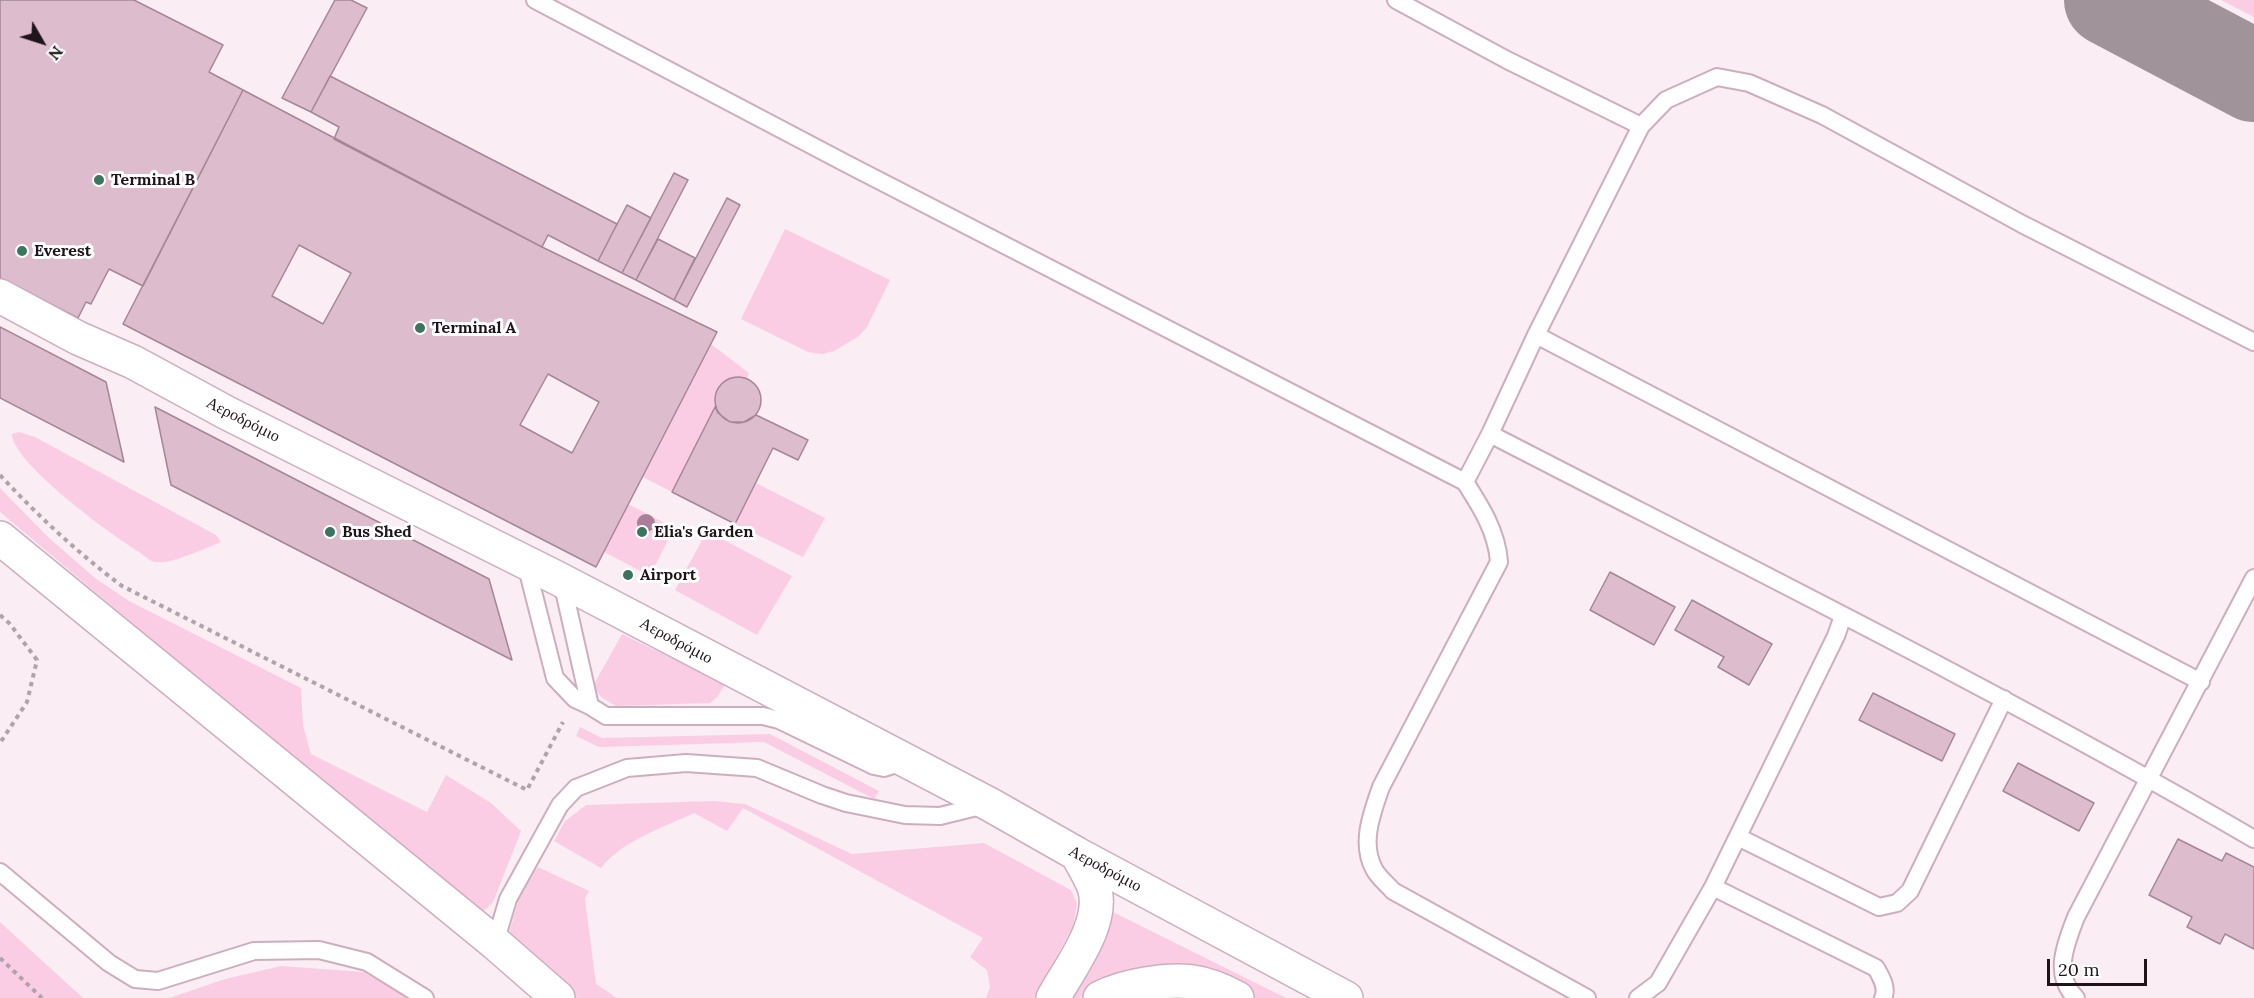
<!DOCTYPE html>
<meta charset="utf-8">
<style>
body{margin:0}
#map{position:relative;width:2254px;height:998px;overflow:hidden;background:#fbedf4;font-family:Lora,serif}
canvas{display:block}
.north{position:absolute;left:12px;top:12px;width:60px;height:60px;-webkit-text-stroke:4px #fff;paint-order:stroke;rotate:129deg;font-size:16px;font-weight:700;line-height:24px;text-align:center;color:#1f141a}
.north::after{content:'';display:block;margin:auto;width:21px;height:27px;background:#1f141a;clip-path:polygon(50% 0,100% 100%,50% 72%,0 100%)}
.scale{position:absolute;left:2047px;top:959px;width:100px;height:27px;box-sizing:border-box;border:3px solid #1f141a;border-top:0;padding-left:8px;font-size:18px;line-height:21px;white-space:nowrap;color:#1f141a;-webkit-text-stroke:4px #fff;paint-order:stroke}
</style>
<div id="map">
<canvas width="2254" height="998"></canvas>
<div class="north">N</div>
<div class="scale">20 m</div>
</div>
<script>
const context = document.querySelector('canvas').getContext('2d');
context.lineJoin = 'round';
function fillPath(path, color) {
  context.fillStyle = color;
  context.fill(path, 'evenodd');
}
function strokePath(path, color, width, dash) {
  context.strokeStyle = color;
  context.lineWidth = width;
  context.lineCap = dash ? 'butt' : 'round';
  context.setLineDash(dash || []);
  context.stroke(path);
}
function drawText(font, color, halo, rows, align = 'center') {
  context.font = font + ' Lora,serif';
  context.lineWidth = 6;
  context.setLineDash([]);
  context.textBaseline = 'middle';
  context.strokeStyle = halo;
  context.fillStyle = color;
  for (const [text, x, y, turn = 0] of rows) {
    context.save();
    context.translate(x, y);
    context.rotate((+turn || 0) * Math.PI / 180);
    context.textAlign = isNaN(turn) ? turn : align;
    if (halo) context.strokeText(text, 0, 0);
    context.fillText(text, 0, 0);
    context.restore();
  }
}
const green = new Path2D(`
 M2221,0H2254V17Z
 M785,229L890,280L867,327L859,336L834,351L822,354L808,352L741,319Z
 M711,344L749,373L747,379C727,373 713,387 715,407L672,492L643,477Z
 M19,432L35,437L216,535L221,542C205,548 171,565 155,562C150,561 143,555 139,552C113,536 12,463 12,434Z
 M756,483L825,518L803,557L735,524Z
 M0,488L48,537L95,578L129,601L301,688L303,726L311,754L427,812L446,775L491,803L521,831L493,902L480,915L0,512Z
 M628,504L674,528L650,576L604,552Z
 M707,531L792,576L757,635L675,590Z
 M622,634L725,684L718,696L710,703L616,706L601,697L593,686Z
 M580,727L602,738L770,734L879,791L874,799L764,742L599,747L576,736Z
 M714,801L745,804L852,854L984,843L1071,890L1077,904L1073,926L1034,998H986L990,987L987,970L970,957L983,938L743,808L727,831L694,813C666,826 620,842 601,868L554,841L565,821L586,805Z
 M538,867L589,891L585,899L596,984L617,998H577L526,957L508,938L521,889Z
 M1111,911L1286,998H1247L1118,981L1078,998H1065Z
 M0,922L83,998H0Z
 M281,966L363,972L410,998H169L225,979Z`);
const taxiway = new Path2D(`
 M2110,0L2254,76`);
const building = new Path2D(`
 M0,0H134L223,45L209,72L243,90L143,286L109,269L91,304L86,302L78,318L0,278Z
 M335,0H351L367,8L311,112L282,98Z
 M330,76L617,224L598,261L548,235L542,247L334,139L339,127L311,112Z
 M243,90L542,247L717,332L596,567L123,324ZM299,245L351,273L323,324L272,296ZM548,374L599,402L572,453L520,425Z
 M674,173L688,180L636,280L622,273Z
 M727,198L740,205L687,307L674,300Z
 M627,205L651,218L622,273L598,261Z
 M658,239L695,258L674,300L636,280Z
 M0,327L106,382L124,462L0,398Z
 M715 400a23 23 0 1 1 46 0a23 23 0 1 1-46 0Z
 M155,407L489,579L512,660L171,485Z
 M715,407L718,413L730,422H744L756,415L808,440L798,460L773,448L735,524L672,492Z
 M1610,572L1675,607L1654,645L1590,610Z
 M1692,600L1772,644L1749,685L1718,667L1724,657L1675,630Z
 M1873,693L1955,734L1942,761L1859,720Z
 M2018,763L2094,803L2079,831L2003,791Z
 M2178,839L2222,861L2226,853L2254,867V949L2225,934L2220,944L2187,927L2192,917L2149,895Z`);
const path = new Path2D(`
 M0,475C38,516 78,553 122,586L527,790L563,722
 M0,615L10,624L37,660L27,702L0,743
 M0,958L42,998`);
const lane = new Path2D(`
 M535,0L847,164L1465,482C1481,507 1497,532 1499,562L1381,787C1372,813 1360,843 1374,869C1378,877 1387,884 1393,891L1587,998
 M1396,0L1507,60L1641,126
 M1536,335L2201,682
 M1490,434C1746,566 2005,694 2254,839
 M1465,482L1490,434L1536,335L1641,126L1666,100L1717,77L1749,83L1822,115L2022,224L2254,342
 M526,564L555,678L575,699L590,706
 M558,581L565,595L590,706L606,716H763L779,720L874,766L884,768L906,761
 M1738,837L1879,907L1897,903L1910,891L2004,699
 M0,872L109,963L135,979L158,981L254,951L319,950L367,962L425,998
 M1713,887L1876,968C1881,977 1888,988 1883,998
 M495,943L508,899L560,805L576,788L627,768L686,763L757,768L822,795L846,803L905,815L940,816L985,805
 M1638,998L1658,983L1713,887L1836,636L1843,616
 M2076,998C2052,975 2066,943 2076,917L2254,578`);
const secondary = new Path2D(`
 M0,296L78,338L133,362L227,413L557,578L989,804L1077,854L1346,998
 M0,538L495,943L558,998
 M1053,998C1069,969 1106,922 1094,887C1090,876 1083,865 1077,854
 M1100,998C1123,986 1167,978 1193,982C1208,984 1224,991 1237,998`);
const trees = [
 [646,523]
];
const markers = [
 [99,180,6,"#3a755f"],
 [22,251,6,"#3a755f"],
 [420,328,6,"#3a755f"],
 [330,532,6,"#3a755f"],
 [642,532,6,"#3a755f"],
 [628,575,6,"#3a755f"]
];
const poiNames = [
 ["Terminal B",111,180],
 ["Everest",34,251],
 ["Terminal A",432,328],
 ["Bus Shed",342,532],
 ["Elia's Garden",654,532],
 ["Airport",640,575]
];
const streetNames = [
 ["Αεροδρόμιο",243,420,27],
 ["Αεροδρόμιο",676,641,28],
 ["Αεροδρόμιο",1105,869,28]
];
fillPath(green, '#fbcde4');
strokePath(taxiway, '#a0939a', 92);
fillPath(building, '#ddbdcd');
strokePath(building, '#a58696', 1.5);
strokePath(lane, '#ceaebe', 20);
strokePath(secondary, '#ceaebe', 36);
strokePath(path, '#b0a3a9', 4, [4.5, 4.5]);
strokePath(lane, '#fff', 16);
strokePath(secondary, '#fff', 33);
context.fillStyle = '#ab7e99';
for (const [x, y] of trees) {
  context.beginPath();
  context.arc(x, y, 9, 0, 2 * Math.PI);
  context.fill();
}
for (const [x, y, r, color] of markers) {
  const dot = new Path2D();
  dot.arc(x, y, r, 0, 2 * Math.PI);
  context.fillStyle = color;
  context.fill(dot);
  strokePath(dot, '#fff', 2);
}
drawText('bold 16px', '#1f141a', '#fff', poiNames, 'left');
drawText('16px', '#1f141a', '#fff', streetNames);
</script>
